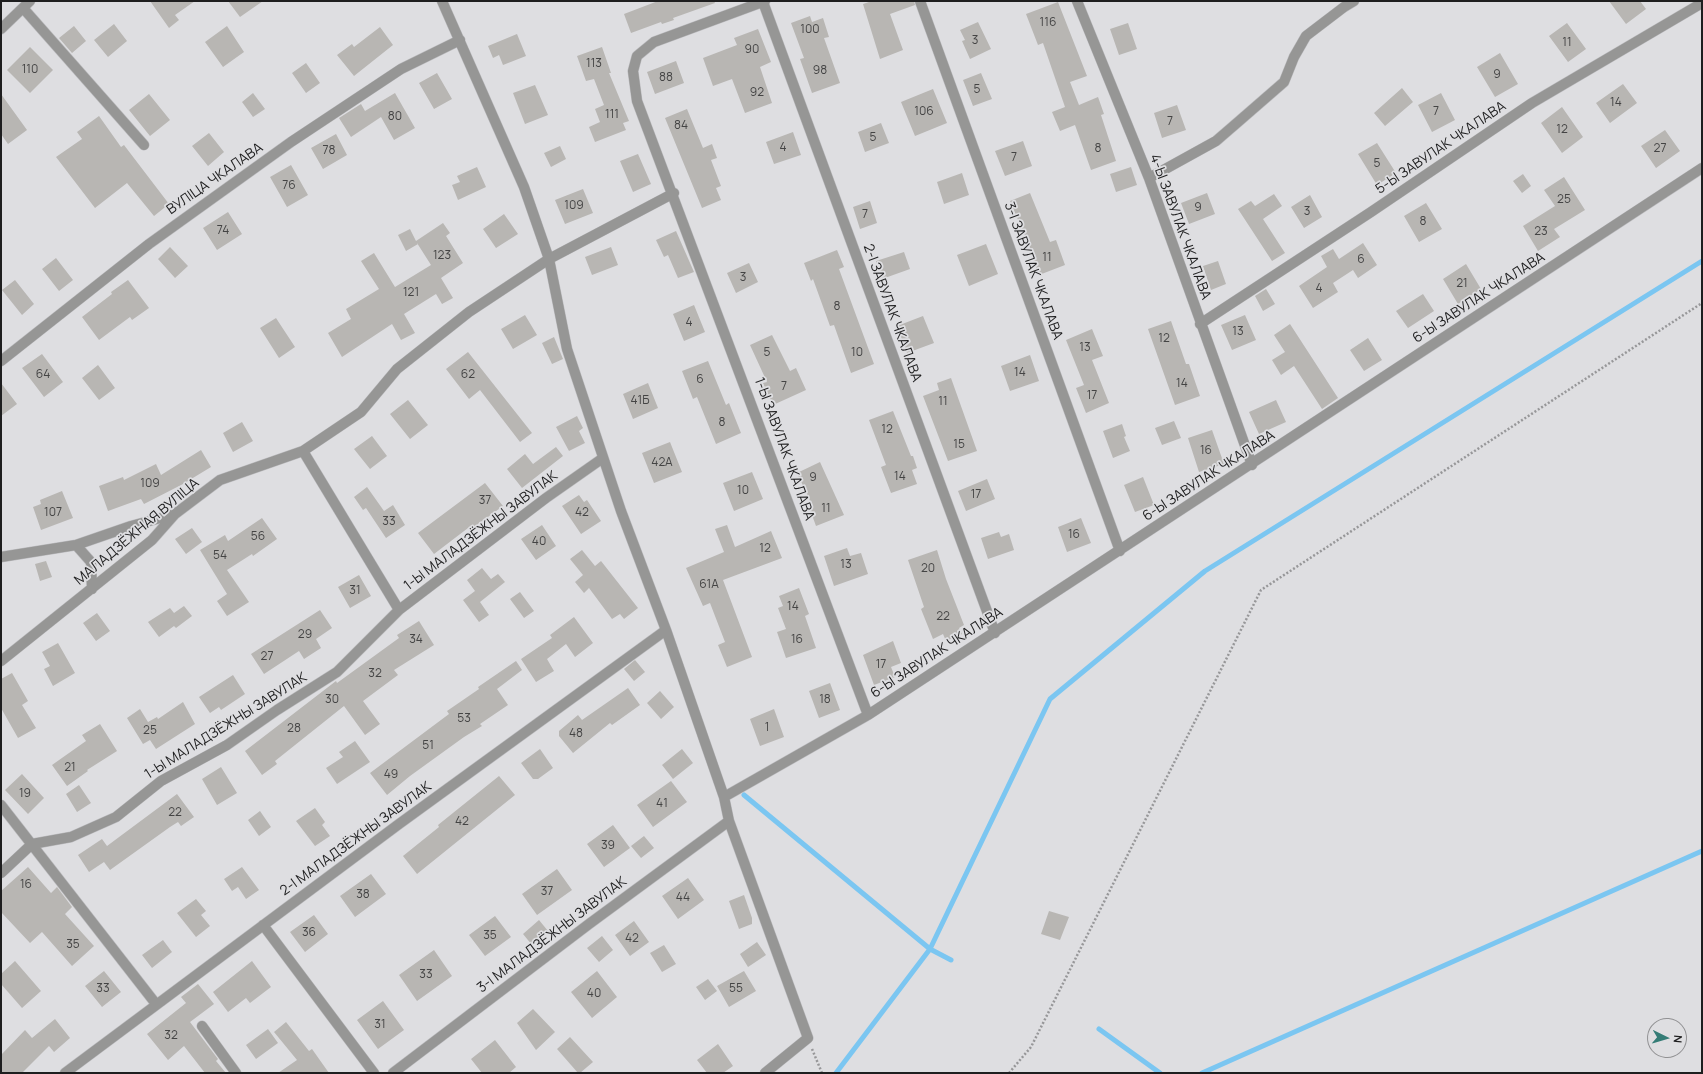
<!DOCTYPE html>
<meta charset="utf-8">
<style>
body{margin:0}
#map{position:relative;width:1703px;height:1074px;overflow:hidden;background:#dedee1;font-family:Manrope,sans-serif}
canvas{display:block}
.frame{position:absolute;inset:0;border:2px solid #1e1e1f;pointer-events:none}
.north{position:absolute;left:1647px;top:1018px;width:40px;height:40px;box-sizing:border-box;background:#dedee1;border:1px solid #919193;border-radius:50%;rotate:95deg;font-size:11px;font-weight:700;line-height:16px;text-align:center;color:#1e1e1f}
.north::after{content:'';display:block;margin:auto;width:14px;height:18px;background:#347c76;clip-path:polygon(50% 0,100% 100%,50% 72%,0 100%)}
</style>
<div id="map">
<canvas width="1703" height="1074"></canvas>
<div class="frame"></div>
<div class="north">N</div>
</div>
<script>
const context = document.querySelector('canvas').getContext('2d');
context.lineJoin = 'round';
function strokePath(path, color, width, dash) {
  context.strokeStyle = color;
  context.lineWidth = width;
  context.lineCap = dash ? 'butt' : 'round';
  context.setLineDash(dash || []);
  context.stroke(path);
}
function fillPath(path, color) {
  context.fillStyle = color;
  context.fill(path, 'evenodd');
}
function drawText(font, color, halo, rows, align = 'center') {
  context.font = font + ' Manrope,sans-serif';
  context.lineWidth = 3.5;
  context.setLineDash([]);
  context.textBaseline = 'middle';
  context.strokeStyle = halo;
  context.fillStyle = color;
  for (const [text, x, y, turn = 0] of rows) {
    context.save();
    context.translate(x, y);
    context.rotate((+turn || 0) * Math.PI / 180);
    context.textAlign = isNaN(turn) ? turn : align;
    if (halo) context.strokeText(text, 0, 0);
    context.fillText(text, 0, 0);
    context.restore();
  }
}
const stream = new Path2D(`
 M744,795L930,949L1050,699L1205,571L1702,261
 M1099,1029L1160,1073
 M836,1073L930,949L951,960
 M1202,1073L1702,851`);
const building = new Path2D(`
 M150,1H195L175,15L179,20L169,28Z
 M228,1H263L240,17Z
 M658,1H714L715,3L673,18L674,20L662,24L661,22L631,33L624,14Z
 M872,1H914L915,5L890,14L903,50L880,59L863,4Z
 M1609,1H1640L1646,9L1626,24Z
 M1058,2L1087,76L1070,82L1079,105L1098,97L1104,114L1101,115L1116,161L1091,170L1075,125L1060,131L1052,112L1065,107L1043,43L1038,45L1026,14Z
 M810,16L812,22L823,18L829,37L824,38L840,83L812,93L800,59L804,58L791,23Z
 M978,22L991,49L970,59L962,41L965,40L960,30Z
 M1128,23L1137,49L1119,55L1110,29Z
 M1567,23L1586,49L1568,62L1549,36Z
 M114,24L127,41L108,57L94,40Z
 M74,26L86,41L72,53L59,38Z
 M227,26L244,52L223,67L205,42Z
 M380,27L393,45L354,76L337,55L352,44L354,47Z
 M758,29L771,62L760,67L772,103L745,113L732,79L713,86L703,58L737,45L734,38Z
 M517,34L526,56L503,65L499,55L493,58L488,46Z
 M30,47L53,70L30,93L7,70Z
 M602,47L611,73H609L629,121L623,123L626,130L595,142L589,127L600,122L595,109L604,105L594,79L586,81L577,56Z
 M1500,53L1518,84L1495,97L1477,67Z
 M676,61L684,83L655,94L647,72Z
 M306,63L320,83L306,93L292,73Z
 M437,73L452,99L434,109L419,83Z
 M981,73L992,99L973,106L963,80Z
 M1623,84L1637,103L1610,123L1596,103Z
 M535,85L548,115L525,124L513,93Z
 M1402,88L1413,102L1385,126L1374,113Z
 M933,89L947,123L915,136L901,102Z
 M253,93L265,109L253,117L242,102Z
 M395,93L415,128L394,140L381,117L351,137L339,118L361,104L365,111Z
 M1441,93L1455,120L1432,132L1418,105Z
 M1,94L27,130L8,144L1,134Z
 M149,94L170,120L150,136L129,110Z
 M1177,105L1186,130L1162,138L1154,113Z
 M1562,107L1583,137L1562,153L1541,123Z
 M687,109L703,148L712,144L717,158L711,160L721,186L716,188L721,200L702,208L665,118Z
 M99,116L121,147L124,145L169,204L154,216L127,183L95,208L56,157L82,139L77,132Z
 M881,123L889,143L865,152L858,132Z
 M1665,130L1680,151L1656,168L1641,146Z
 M793,132L801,155L774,164L766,142Z
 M209,133L224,152L208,166L192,146Z
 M336,134L347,155L323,169L311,148Z
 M1023,141L1032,166L1005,176L995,151Z
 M1377,143L1396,173L1377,185L1358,154Z
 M560,146L566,159L551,167L544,153Z
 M638,154L651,184L633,192L620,161Z
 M291,165L308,195L287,207L270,177Z
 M477,167L486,187L458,200L452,185L460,182L457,176Z
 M1131,167L1137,185L1116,192L1110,174Z
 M962,173L969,195L944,204L937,182Z
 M1523,174L1531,186L1522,193L1513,181Z
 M1564,177L1585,210L1554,229L1560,237L1538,251L1523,226L1555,206L1544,190Z
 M583,189L593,213L565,224L555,200Z
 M1030,193L1050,242L1056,240L1065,265L1039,275L1029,250H1031L1010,201Z
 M1207,193L1215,214L1189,224L1181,203Z
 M1274,194L1282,206L1263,219L1285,253L1272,261L1238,209L1251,201L1255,206Z
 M1310,195L1322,217L1304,228L1291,207Z
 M870,201L877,223L860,229L853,207Z
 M1426,203L1442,229L1419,242L1404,216Z
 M228,212L242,234L217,250L203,228Z
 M504,214L518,234L496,248L483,229Z
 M443,223L450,233L446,236L463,263L441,278L453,298L442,304L436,294L404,314L415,333L401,340L392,324L342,357L328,333L351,319L346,309L379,289L361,261L374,253L395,287L431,265L417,243L418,244L406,251L398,235L410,229L416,241Z
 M676,231L694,272L678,278L668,255L664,257L656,240Z
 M1363,243L1377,265L1358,278L1353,270L1333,283L1338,292L1313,308L1299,286L1327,267L1321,256L1333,249L1339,259Z
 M986,244L998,274L969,286L957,255Z
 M170,247L188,266L175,278L158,259Z
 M611,247L618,265L592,275L585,257Z
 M837,250L844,267L839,269L874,364L851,373L834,325L830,326L813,279L811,281L804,263Z
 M904,252L910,269L882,279L876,261Z
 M56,258L73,280L59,291L42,269Z
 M1218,261L1226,284L1211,290L1203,266Z
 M749,263L758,282L736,293L727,273Z
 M1466,264L1481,289L1458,304L1443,279Z
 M15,280L34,304L22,315L2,290Z
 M128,280L149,308L132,320L130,317L99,340L82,317L112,294L111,292Z
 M1266,289L1275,304L1263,311L1255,296Z
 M1423,294L1434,311L1408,328L1396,311Z
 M694,305L705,332L684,341L673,314Z
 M525,315L537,335L513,349L501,329Z
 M1245,315L1256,340L1232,350L1221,325Z
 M923,316L934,343L907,353L897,326Z
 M276,318L295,347L279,358L260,328Z
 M1171,321L1186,364H1189L1200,396L1175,405L1148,329Z
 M1290,324L1338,398L1322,409L1294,366L1281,375L1272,360L1285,352L1274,335Z
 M1092,329L1103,356L1092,360L1109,403L1086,413L1076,388L1084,385L1066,340Z
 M772,335L790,371L796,368L806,390L773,405L763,383L767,382L750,345Z
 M554,337L563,359L552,364L542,343Z
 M1368,338L1382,360L1364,371L1350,350Z
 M468,352L532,433L520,442L480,390L469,399L446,369Z
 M42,354L63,382L44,397L22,368Z
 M1030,355L1039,381L1010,391L1001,366Z
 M708,361L726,405L729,403L741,433L716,444L697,397L693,399L682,371Z
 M98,365L115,388L99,400L82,378Z
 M951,378L977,451L948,461L923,396L939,390L937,383Z
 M1,383L17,404L1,416Z
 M648,383L658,408L633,419L623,394Z
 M408,400L428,425L410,439L390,414Z
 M1276,400L1286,422L1259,434L1249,412Z
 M893,411L911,456H913L917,468L912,470L917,484L891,493L881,467L886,465L869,420Z
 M577,416L583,428L579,431L585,443L569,451L556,427Z
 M1174,421L1181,438L1162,445L1155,428Z
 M242,422L253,441L233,452L223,433Z
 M1122,424L1126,436L1124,437L1130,451L1113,458L1103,431Z
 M1212,430L1224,464L1199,472L1188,438Z
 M372,436L387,456L370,469L354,449Z
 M670,442L682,472L654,483L642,453Z
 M556,447L563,456L522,488L507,469L525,454L533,464Z
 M201,450L211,467L183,484L144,504L141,499L108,511L99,486L123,477L124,480L156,464L161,475Z
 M820,462L844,515L816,526L808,504L811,503L797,473Z
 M752,472L763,499L734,511L723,483Z
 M1143,477L1154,505L1135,512L1124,485Z
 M987,479L995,499L966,511L958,491Z
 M485,483L503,506L470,530L468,528L434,554L418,533Z
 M367,487L384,511L393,505L405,525L386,538L366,508L363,510L354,497Z
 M62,491L73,518L41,530L33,507L41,504L40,500Z
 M579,495L584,502L587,500L601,521L581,534L562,506Z
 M262,518L277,539L253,556L252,554L227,570L249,602L227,616L217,601L227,594L200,550L225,535L228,541Z
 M1081,518L1091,543L1067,552L1058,527Z
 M542,525L556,546L536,560L521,539Z
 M727,525L735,547L771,531L782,558L723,580L752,657L727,667L718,645L725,642L710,603L703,606L686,568L724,552L715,529Z
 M192,528L202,542L186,554L175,539Z
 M999,532L1001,537L1009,534L1014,550L988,559L981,538Z
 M847,548L850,556L861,553L868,574L834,586L824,556Z
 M582,550L595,566L601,561L638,608L624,619L620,614L612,619L589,588L584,593L575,582L583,575L570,559Z
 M937,550L946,579L964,625L959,628L962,634L946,641L943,634L933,639L921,609L924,607L908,560Z
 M46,561L52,577L40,581L35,564Z
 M482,568L491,579L498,574L505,582L480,602L489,615L479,622L463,600L475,591L467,580Z
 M359,575L371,596L350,608L338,587Z
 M799,588L809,614L805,616L816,648L786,658L777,632L786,629L778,608L783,606L779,596Z
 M520,592L534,611L524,618L510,599Z
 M184,606L192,616L176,628L174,626L159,637L148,622L170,608L174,613Z
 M320,610L332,628L316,639L321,648L304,659L299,651L264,674L251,654Z
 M97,613L110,631L96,641L83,623Z
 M574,617L593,643L575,657L566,644L547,659L554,671L536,682L521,659L552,638L550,635Z
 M419,621L434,645L394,670L398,675L363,701L380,724L365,735L344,706L275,761L277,764L262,775L245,751L336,681L337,683L399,638L397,635Z
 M893,641L901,663L891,667L895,677L874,685L863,655Z
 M58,643L75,673L53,686L44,669L50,666L42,652Z
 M635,660L645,672L634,681L624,669Z
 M516,661L522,670L497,689L508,705L480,724L482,726L464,737L410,776L387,795L370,773L449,714L447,711L479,689L478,687Z
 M12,673L28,701L22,705L36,728L18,738L1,708V679Z
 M233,675L245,694L221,710L219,707L210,713L199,697Z
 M830,683L840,710L819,718L809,691Z
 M628,688L640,705L612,725L610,723L573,753L559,736V731L578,715L582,720Z
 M660,691L674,707L661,719L647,703Z
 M183,702L195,724L156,749L150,740L143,744L127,718L140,709L148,722L157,717L158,719Z
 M774,709L784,737L760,746L750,719Z
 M100,724L117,751L87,770L88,771L67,786L52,765L86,741L82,735Z
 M355,741L370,762L337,784L326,768L343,757L339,752Z
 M540,749L553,768L538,779H533L521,763Z
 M682,749L693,763L673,779L662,765Z
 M221,767L237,793L217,805L202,779Z
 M22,774L44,798L28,814L5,790Z
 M499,776L515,795L417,874L403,856L439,827L438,825Z
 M671,781L687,802L653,827L637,805Z
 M79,785L91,803L77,812L66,794Z
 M177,794L194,817L181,826L178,822L170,827L110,870L104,862L89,872L78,855L102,839L107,846Z
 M315,808L325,822L322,825L330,836L315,846L296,821Z
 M260,811L271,827L259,836L248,820Z
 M613,825L630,848L604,867L587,844Z
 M644,836L654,848L641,858L631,846Z
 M28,867L51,893L57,887L72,907L65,914L94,946L72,966L42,932L30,943L1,912V891Z
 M242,867L259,890L246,899L238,887L232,891L224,879Z
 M557,869L572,890L537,915L522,894Z
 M371,874L386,894L355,917L340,896Z
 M688,878L704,900L678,919L662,896Z
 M744,895L752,918V924L739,929L729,901Z
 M196,899L206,911L201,915L210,926L196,937L177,913Z
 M1049,911L1069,917L1060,940L1041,934Z
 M314,915L328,934L305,952L290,932Z
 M495,916L511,937L485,956L469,935Z
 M539,920L548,931L532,945L523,934Z
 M634,921L649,942L630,956L615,935Z
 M602,936L613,950L599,962L587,948Z
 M163,940L172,952L152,968L142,955Z
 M757,942L766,955L748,967L740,954Z
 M664,945L676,964L662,972L650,953Z
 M434,950L452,976L417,1001L399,975Z
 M15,961L41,991L22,1008L1,984V974Z
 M252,961L271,987L250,1003L246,998L228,1012L213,992Z
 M104,971L121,992L102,1007L85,986Z
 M597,971L617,997L592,1018L571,992Z
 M744,971L756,991L729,1007L717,986Z
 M708,979L717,991L705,1000L696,987Z
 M198,984L214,1004L190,1022L218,1059L216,1061L226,1073H205L184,1046L168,1060L147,1034L186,1003L181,997Z
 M383,1001L404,1030L378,1049L357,1020Z
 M533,1009L555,1032L536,1050L517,1023Z
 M55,1019L70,1038L54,1052L49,1046L22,1073H1V1055L25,1030L32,1038Z
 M286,1022L309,1051L312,1049L329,1073H278L297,1060L274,1032Z
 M268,1029L278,1043L256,1059L246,1045Z
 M570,1037L593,1062L580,1073H578L557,1049Z
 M495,1040L516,1067L509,1073H482L471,1059Z
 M718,1044L733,1066L723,1073H707L697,1060Z`);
const path = new Path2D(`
 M812,1049L822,1073
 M1009,1073L1031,1047L1261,590L1702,303`);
const minor = new Path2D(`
 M442,1L524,187L549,259L567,349L621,511L666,630L724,797L729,821L808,1038L765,1073
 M765,1L654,42L637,56L633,71L637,101L868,715
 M920,1L1120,551
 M1077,1L1149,178L1252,465
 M763,2L995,633
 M23,8L144,145
 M1,29L30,1
 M1149,178L1216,141L1238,122L1284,82L1294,57L1306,36L1344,7L1354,1
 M1200,324L1371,212L1532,103L1702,3
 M1,361L149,244L291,142L401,69L460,40
 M303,451L399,610
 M76,545L91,562L92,589
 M1,557L76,545L131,526L175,514
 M1,661L152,540L175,514L220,480L303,451L361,412L397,369L469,312L549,259L674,193
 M724,797L868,715L1702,168
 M1,805L156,1004
 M1,873L32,844L71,837L116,817L161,781L227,745L277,710L337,672L399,610L546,498L603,458
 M263,925L374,1073
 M202,1026L236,1073
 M65,1073L399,824L666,630
 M393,1073L589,924L729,821`);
const numberNames = [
 ["116",1048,23],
 ["100",810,30],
 ["3",975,41],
 ["11",1567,43],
 ["90",752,50],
 ["113",594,64],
 ["110",30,70],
 ["98",820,71],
 ["9",1497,75],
 ["88",666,78],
 ["5",977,90],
 ["92",757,93],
 ["14",1616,103],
 ["106",924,112],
 ["7",1436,112],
 ["111",612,115],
 ["80",395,117],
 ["7",1170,122],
 ["84",681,126],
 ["12",1562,130],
 ["5",873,138],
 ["4",783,148],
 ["8",1098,149],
 ["27",1660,149],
 ["78",329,151],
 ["7",1014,158],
 ["5",1377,164],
 ["76",289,186],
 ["25",1564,200],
 ["109",574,206],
 ["9",1198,208],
 ["3",1307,212],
 ["7",865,215],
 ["8",1423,222],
 ["74",223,231],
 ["23",1541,232],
 ["123",442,256],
 ["11",1047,258],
 ["6",1361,260],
 ["3",743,278],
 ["21",1462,284],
 ["4",1319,289],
 ["121",411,293],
 ["8",837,307],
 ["4",689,323],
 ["13",1238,332],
 ["12",1164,339],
 ["13",1085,348],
 ["5",767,353],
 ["10",857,353],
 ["14",1020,373],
 ["64",43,375],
 ["62",468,375],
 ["6",700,380],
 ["14",1182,384],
 ["7",784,387],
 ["17",1092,396],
 ["41Б",640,401],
 ["11",943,402],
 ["8",722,423],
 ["12",887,430],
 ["15",959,445],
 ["16",1206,451],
 ["42А",662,463],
 ["14",900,477],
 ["9",813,478],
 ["109",150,484],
 ["10",743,491],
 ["17",976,495],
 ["37",485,501],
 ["11",826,509],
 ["107",53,513],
 ["42",582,513],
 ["33",389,522],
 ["16",1074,535],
 ["56",258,537],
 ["40",539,542],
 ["12",765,549],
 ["54",220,556],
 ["13",846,565],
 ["20",928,569],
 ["61А",709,585],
 ["31",355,591],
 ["14",793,607],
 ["22",943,617],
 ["29",305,635],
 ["34",416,640],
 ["16",797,640],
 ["27",267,657],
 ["17",881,665],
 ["32",375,674],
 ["30",332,700],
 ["18",825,700],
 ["53",464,719],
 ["1",767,728],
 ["28",294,729],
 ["25",150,731],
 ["48",576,734],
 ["51",428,746],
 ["21",70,768],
 ["49",391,775],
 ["19",25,794],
 ["41",662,804],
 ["22",175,813],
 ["42",462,822],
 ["39",608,846],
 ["16",26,885],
 ["37",547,892],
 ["38",363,895],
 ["44",683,898],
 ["36",309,933],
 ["35",490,936],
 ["42",632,939],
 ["35",73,945],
 ["33",426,975],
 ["33",103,989],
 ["55",736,989],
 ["40",594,994],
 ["31",380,1025],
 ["32",171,1036]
];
const streetNames = [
 ["5-Ы ЗАВУЛАК ЧКАЛАВА",1441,148,-34],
 ["ВУЛІЦА ЧКАЛАВА",215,179,-35],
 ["4-Ы ЗАВУЛАК ЧКАЛАВА",1180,227,70],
 ["3-І ЗАВУЛАК ЧКАЛАВА",1033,271,70],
 ["6-Ы ЗАВУЛАК ЧКАЛАВА",1479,298,-33],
 ["2-І ЗАВУЛАК ЧКАЛАВА",892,313,70],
 ["1-Ы ЗАВУЛАК ЧКАЛАВА",784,449,70],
 ["6-Ы ЗАВУЛАК ЧКАЛАВА",1209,476,-33],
 ["1-Ы МАЛАДЗЁЖНЫ ЗАВУЛАК",481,531,-37],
 ["МАЛАДЗЁЖНАЯ ВУЛІЦА",137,532,-40],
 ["6-Ы ЗАВУЛАК ЧКАЛАВА",937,653,-33],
 ["1-Ы МАЛАДЗЁЖНЫ ЗАВУЛАК",226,726,-32],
 ["2-І МАЛАДЗЁЖНЫ ЗАВУЛАК",356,839,-36],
 ["3-І МАЛАДЗЁЖНЫ ЗАВУЛАК",552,935,-37]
];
strokePath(stream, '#7bc6f1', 5);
fillPath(building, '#b8b6b3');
strokePath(minor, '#bbbbbe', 11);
strokePath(path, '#979799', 2.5, [2, 2]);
strokePath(minor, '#969695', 10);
drawText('12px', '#444', null, numberNames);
drawText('14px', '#1e1e1f', '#dedee1', streetNames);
</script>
